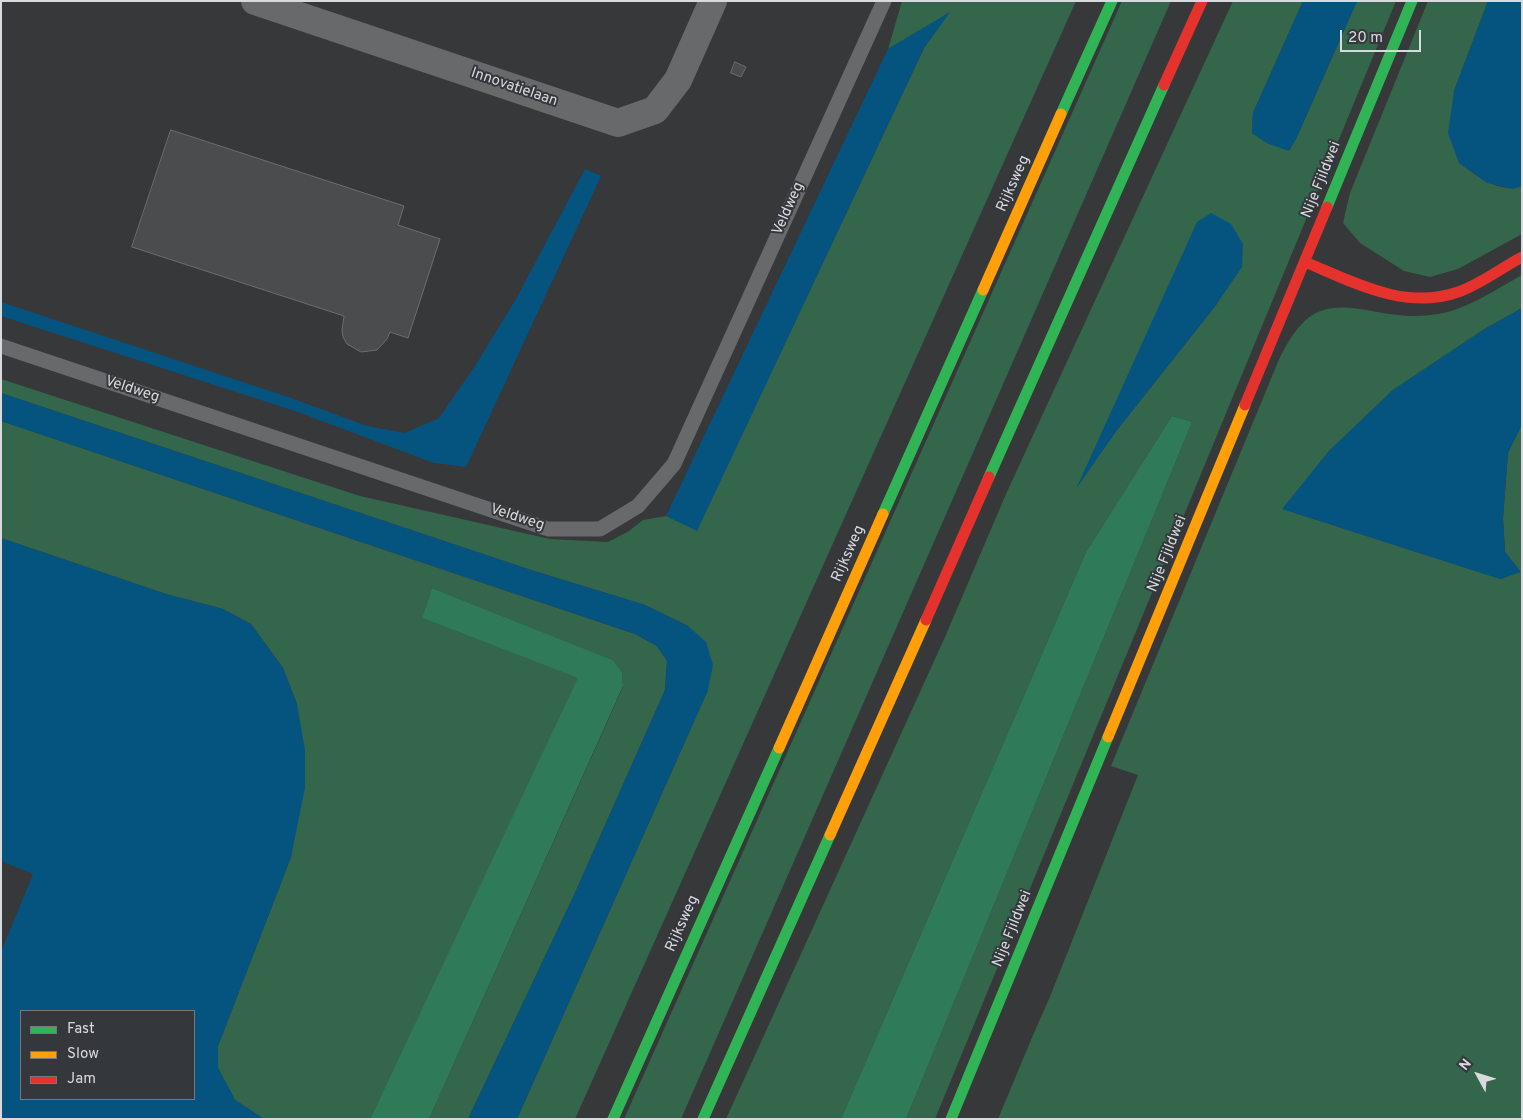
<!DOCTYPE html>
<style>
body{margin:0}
#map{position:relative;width:1523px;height:1120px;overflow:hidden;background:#36383a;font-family:Overpass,sans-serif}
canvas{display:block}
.frame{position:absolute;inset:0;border:2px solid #d8dadd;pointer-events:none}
.legend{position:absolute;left:20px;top:1010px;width:175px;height:90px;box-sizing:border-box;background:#34373c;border:1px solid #76787c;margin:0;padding:6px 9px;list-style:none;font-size:15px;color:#d8dadd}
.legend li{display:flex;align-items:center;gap:10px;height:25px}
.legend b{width:25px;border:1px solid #76787c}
.north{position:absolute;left:1453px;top:1050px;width:50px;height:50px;-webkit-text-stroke:4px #34373c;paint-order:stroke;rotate:309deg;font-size:14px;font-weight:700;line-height:20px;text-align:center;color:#d8dadd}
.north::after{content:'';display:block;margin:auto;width:18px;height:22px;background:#d8dadd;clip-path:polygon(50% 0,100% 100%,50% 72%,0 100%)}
.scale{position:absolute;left:1340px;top:30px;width:81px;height:22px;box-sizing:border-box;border:2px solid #d8dadd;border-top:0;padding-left:6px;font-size:15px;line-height:18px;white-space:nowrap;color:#d8dadd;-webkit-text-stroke:4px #34373c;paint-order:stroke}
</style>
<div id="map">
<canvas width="1523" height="1120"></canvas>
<div class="frame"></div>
<ul class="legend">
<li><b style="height:6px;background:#30b455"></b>Fast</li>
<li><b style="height:6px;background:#ff9f0a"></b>Slow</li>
<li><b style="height:6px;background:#e5322d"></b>Jam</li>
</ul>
<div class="north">N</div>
<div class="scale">20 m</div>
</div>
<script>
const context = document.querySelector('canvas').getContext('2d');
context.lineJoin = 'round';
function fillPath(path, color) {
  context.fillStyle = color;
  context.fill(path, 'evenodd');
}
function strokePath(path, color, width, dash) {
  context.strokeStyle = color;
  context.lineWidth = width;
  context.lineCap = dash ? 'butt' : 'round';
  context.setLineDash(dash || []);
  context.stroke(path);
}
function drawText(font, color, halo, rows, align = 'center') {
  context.font = font + ' Overpass,sans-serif';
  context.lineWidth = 4;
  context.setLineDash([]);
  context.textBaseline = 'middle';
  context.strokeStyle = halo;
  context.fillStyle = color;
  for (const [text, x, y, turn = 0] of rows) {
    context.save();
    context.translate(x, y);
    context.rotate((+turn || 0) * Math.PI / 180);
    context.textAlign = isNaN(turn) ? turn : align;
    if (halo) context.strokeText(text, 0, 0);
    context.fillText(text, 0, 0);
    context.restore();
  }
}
const green = new Path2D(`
 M902,1H1076L575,1119H517L708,690L688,626L645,605L531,570L1,393V379L360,496L550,539L608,542L629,531L643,520L666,516L697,530L924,48L949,13L888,49Z
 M1122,1H1171L681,1119H624Z
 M1233,1H1303L1253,113L1252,133L1269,144L1296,139L1357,1H1396L935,1119H906L1192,422L1172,416L1086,552L841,1119H726L945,637L1006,494ZM1243,244L1216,305L1117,430L1077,486Z
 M1428,1H1488L1454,91L1459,163C1478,176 1498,194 1522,186V234L1458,269L1430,277L1404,271L1360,243L1343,223L1350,193Z
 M1522,275V308L1483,330L1393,390L1329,451L1283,509L1501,579L1520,571L1505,552L1503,518L1508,453L1522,424V1119H998L1033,1035L1049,999L1138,775L1111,766L1280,357C1286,346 1292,334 1301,325C1326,295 1366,312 1398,315C1413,317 1428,316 1443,313C1469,308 1498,288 1522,275Z
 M1,421L635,634L657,646L667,661L665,690L574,895L468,1119H429L623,687L622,672L613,660L432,588L422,618L579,678L370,1119H264L235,1100L218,1068V1046L291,857L297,704L283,668L251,624L223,609L166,594L1,538Z`);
const forest = new Path2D(`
 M1172,416L1192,422L906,1119H841L1086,552Z
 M432,588L613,660L622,672L623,686L429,1119H370L578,678L422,618Z`);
const water = new Path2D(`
 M1303,1H1357L1296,139L1289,151L1269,144L1252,133L1253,113Z
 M1488,1H1522V186L1513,189L1487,183L1459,163L1448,133L1454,91Z
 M950,12L924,48L697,531L666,516L888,49Z
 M585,169L601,176L466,467L434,463L298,412L1,316V302L291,398L367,426L405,433L439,418L475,366L516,299Z
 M1211,213L1231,224L1243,244L1242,267L1216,305L1117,430L1076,489L1197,222Z
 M1522,308V424L1508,453L1503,518L1505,552L1521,572L1500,579L1282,509L1329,451L1393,390L1483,330Z
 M1,393L531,570L645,605L688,626L706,642L713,665L708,690L517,1119H468L574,895L665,690L667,661L657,646L635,634L1,421Z
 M1,538L166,594L223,609L251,624L283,668L297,704L305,750V788L291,857L218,1046V1068L235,1100L264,1119H1V952L33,874L1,861ZM194,1011V1099H21V1011Z`);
const building = new Path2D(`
 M735,62L746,67L741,77L731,73Z
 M171,130L404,206L398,225L440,239L408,338L390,332L387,339L377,350L361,352L347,344L343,337L342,330L344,316L132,247Z`);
const lane = new Path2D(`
 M1,346L548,529H600L638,506L674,464L884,1`);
const street = new Path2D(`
 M255,1L618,123L655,110L678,80L713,1`);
const fast = new Path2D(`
 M1061,114L1112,1
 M1327,207L1412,1
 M989,477L1164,85
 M883,514L983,290
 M613,1119L779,748
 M703,1119L830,835
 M951,1119L1108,737`);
const slow = new Path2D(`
 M983,290L1061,114
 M1108,737L1245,405
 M779,748L883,514
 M830,835L926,620`);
const jam = new Path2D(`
 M1164,85L1202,1
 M1305,262C1353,282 1405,311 1458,292C1481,284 1501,268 1522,257
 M1245,405L1327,207
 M926,620L989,477`);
const streetNames = [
 ["Innovatielaan",514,88,19],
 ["Nije Fjildwei",1322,180,-68],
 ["Rijksweg",1014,184,-66],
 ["Veldweg",789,209,-66],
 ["Veldweg",132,390,18],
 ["Veldweg",517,518,18],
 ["Rijksweg",849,554,-66],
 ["Nije Fjildwei",1168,554,-68],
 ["Rijksweg",683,924,-66],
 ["Nije Fjildwei",1013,929,-68]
];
fillPath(green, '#34664c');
fillPath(forest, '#307b57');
fillPath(water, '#055480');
fillPath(building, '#4a4c4e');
strokePath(building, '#6b6d6f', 1);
strokePath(lane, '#68696b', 15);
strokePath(street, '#68696b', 28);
strokePath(fast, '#30b455', 11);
strokePath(slow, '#ff9f0a', 11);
strokePath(jam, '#e5322d', 11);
drawText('15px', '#d8dadd', '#34373c', streetNames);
</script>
